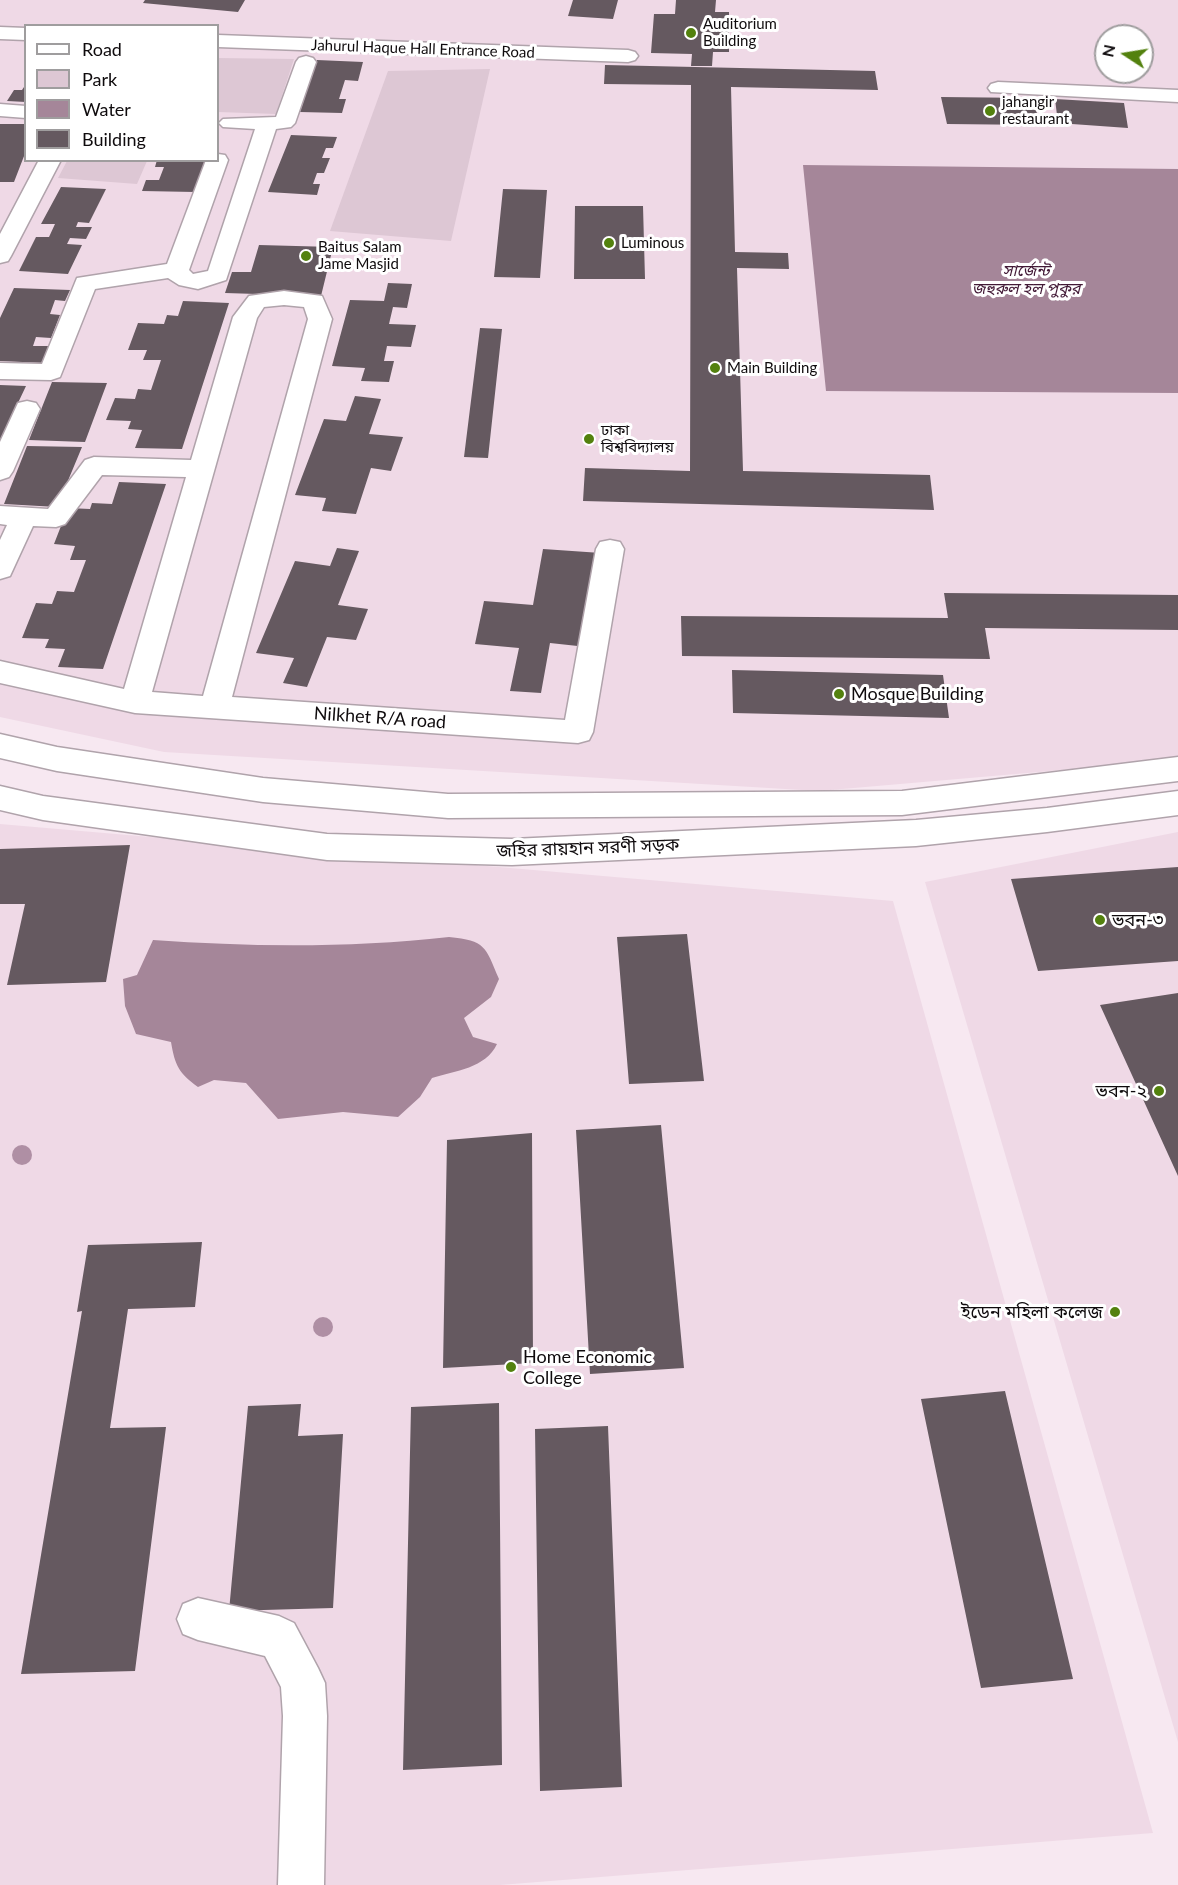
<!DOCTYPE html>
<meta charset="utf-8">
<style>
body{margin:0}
#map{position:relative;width:1178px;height:1885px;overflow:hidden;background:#f7e8f1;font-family:Lato,sans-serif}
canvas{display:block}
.legend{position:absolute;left:24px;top:24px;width:195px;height:138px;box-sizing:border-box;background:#fff;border:2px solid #9f9d9e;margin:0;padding:8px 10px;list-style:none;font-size:18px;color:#0f0b0d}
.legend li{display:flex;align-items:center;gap:12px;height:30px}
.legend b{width:30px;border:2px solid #9f9d9e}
.north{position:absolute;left:1094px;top:24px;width:60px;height:60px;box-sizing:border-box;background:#fff;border:2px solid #9f9d9e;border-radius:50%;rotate:282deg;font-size:16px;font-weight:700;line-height:24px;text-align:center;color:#0f0b0d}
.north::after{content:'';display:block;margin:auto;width:21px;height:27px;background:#53810e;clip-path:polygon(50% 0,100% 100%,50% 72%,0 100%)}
</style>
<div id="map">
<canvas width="1178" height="1885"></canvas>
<ul class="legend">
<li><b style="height:8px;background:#fff"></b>Road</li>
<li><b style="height:16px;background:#ddc7d4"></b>Park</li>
<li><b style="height:16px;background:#a58699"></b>Water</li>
<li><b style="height:16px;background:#655960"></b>Building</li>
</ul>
<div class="north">N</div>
</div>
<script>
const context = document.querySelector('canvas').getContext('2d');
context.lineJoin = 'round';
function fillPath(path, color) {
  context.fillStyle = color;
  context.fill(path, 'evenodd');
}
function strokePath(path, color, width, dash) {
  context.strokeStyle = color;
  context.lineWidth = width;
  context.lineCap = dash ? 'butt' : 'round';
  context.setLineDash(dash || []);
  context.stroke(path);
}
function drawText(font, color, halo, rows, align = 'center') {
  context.font = font + ' Lato,"Noto Sans Bengali",sans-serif';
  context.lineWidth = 6;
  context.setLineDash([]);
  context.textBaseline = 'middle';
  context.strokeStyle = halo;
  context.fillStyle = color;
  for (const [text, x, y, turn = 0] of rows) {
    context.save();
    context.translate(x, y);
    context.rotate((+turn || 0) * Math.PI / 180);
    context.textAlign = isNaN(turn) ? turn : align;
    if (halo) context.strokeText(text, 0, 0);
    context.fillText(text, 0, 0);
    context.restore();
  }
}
const built = new Path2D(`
 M0,0H1178V760L819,791L164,752L0,717ZM26,26H218V160H26ZM1106,36H1142V72H1106Z
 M0,824L893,901L1153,1833L500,1885H0Z
 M1178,832V1742L925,882Z`);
const green = new Path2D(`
 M218,58L294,59L276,114L218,112Z
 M490,69L451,241L330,231L388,71Z
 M67,161V160L147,161L137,184L58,178Z`);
const water = new Path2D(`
 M803,165L1178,169V393L826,391Z
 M449,937C486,941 485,946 499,979L491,997L464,1018L473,1037L497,1044C486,1068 455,1071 432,1078L420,1097L398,1117L343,1112L278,1119L246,1083L214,1080L198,1087C179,1073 175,1066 171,1042L136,1034L125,1006L123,979L137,975L153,940C251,947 351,948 449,937Z`);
const building = new Path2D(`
 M145,0H245L238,12L143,3Z
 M573,0H618L613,19L568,16Z
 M676,0H716L715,12H729V52H713L712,66H691L692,54L651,53L654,14H675Z
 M317,60L363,62L358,81L345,80L339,99H346L342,113L300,112Z
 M605,65L875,71L878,90L731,87L735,252L788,253L789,269L737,268L743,471L930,475L934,510L583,501L585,468L690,471L691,85L604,84Z
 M26,84V102L7,101L14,90H22Z
 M941,97L1033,98L1040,125L947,124Z
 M1055,99L1124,103L1128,128L1058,123Z
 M0,124H26V151L14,182H0Z
 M291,135L337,137L333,148H326L322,158H330L324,173H317L313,184H320L317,195L268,192Z
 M157,160H205L195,192L142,191L146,180H159L164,167H155Z
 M61,187L106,189L89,223L78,222L76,227H92L86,239L70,238L67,244L82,245L68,274L19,271L36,237H49L55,224H41Z
 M503,189L547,190L540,278L494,277Z
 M575,206H643L645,279H574Z
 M259,245L333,247L321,296L225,293L232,272H251Z
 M388,283L412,284L407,308L393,307L389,324L416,325L411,347L387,346L384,361H394L389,382L361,381L365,368L332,366L350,300L384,301Z
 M14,288L70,290L65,301L55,300L50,314L60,315L51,338L36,337L33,346H52L45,363L0,361V318Z
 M183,301L229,303L182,449L135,448L142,430L128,429L131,421L106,420L115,398L135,399L138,389L151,390L161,360H143L147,350H128L138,323L164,324L167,315L178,316Z
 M480,328L502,329L488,458L464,457Z
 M52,382L107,383L85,442L29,440Z
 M0,385L26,386L0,441Z
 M355,396L381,399L369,434L403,437L391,471L371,468L356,514L322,511L326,498L295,495L324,419L346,421Z
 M27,446L82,447L57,507L4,504Z
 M119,482L166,484L103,669L58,667L65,649L45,648L49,639L22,638L36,603L52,604L57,591L74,592L86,560H70L75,546L54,544L68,508L90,509L92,503L112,504Z
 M337,548L359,551L338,605L368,609L356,640L327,637L307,687L283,683L294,658L256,653L295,561L330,566Z
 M543,549L601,553L587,647L550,643L541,693L510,691L519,648L475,644L484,601L533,605Z
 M944,593L1178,595V630L985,628L990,659L682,656L681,616L948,618Z
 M732,670L943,675L949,718L733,713Z
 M130,845L106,982L7,985L25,904H0V849Z
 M1178,867V961L1038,971L1011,879Z
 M687,934L704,1081L629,1084L617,937Z
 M1178,993V1176L1100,1005Z
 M661,1125L684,1368L590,1374L576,1130Z
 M532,1133L533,1363L443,1368L447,1140Z
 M202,1242L195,1307L128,1309L110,1428L166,1427L135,1671L21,1674L82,1311L77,1312L88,1245Z
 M1005,1391L1073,1679L981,1688L921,1399Z
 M499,1403L502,1765L403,1770L411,1407Z
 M301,1404L298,1436L343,1434L333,1608L229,1611L248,1406Z
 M608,1426L622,1787L540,1791L535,1429Z`);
const minor = new Path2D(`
 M0,27L26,28V40L0,39Z
 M218,35L628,50L635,52L638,56L635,60L628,62L218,47Z
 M306,56L313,58L316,62L295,123L291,127L276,129L226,280L198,289L179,285L168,278L95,289L60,377L51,380L0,379V363L42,364L77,278L167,264L206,160H218V154L225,155L228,160L189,270L193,274L208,271L255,129L223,127L219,123L223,119L276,117L296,62L299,58Z
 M998,82L1178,90V102L991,92L988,88L991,84Z
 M0,104L26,106V118L0,116Z
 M39,160H61L11,256L8,261L0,263V234Z
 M284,291L322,296L332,319L232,697L565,720L596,549L600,542L610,540L620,542L624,549L593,732L589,740L578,743L135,713L0,683V661L124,689L186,477L102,475L65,524L56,527L33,526L10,576L0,579V540L7,525L0,524V506L48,509L85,460L94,457L191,460L233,317L249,296ZM284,305L304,307L308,319L203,696L152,692L257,318L264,307Z
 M27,401L36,403L40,409L13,471L9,477L0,480V442L18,403Z
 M198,1598L279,1616L294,1623L318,1668L325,1683L327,1716L324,1885H278L283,1716L281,1687L265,1656L198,1640L183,1634L177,1619L183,1604Z`);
const major = new Path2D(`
 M0,734L57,747L263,778L448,794L902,791L1178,757V781L902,815L448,818L263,802L57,771L0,758Z
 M0,786L43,796L327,834L512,839L916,820L1047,808L1178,791V815L1047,832L916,846L512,865L327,860L43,820L0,810Z`);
const trees = [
 [22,1155],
 [323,1327]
];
const markers = [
 [691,33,6,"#53810e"],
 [990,111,6,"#53810e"],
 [609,243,6,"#53810e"],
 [306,256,6,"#53810e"],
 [715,368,6,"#53810e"],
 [589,439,6,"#53810e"],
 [839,694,6,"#53810e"],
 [1100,920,6,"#53810e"],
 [1159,1091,6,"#53810e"],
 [1115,1312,6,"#53810e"],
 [511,1367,6,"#53810e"]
];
const farPoinames = [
 ["Auditorium",703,24],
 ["Building",703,41],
 ["jahangir",1002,102],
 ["restaurant",1002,119],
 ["Luminous",621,243],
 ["Baitus Salam",318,247],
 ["Jame Masjid",318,264],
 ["Main Building",727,368],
 ["ঢাকা",601,430],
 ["বিশ্ববিদ্যালয়",601,447]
];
const farStreetnames = [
 ["Jahurul Haque Hall Entrance Road",423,49,2]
];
const farWaternames = [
 ["সার্জেন্ট",1026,271],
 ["জহুরুল হল পুকুর",1026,289]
];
const poiNames = [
 ["Mosque Building",851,694],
 ["ভবন-৩",1112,920],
 ["ভবন-২",1147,1091,"right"],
 ["ইডেন মহিলা কলেজ",1103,1312,"right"],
 ["Home Economic",523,1357],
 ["College",523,1378]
];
const streetNames = [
 ["Nilkhet R/A road",380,718,4],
 ["জহির রায়হান সরণী সড়ক",588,848,-2]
];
fillPath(built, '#efd9e6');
fillPath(green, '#ddc7d4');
fillPath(water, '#a58699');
fillPath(building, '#655960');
strokePath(minor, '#b0a3ab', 3);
strokePath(major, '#b0a3ab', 3);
fillPath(minor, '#fff');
fillPath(major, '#fff');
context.fillStyle = '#af8fa4';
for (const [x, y] of trees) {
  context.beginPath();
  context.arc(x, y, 10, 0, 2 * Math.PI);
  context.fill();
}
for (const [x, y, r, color] of markers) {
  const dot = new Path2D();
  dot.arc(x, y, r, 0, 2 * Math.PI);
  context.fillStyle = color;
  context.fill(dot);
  strokePath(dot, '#fff', 2);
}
drawText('15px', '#0f0b0d', '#fff', farPoinames, 'left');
drawText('15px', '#0f0b0d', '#fff', farStreetnames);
drawText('italic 16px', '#421936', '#fff', farWaternames);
drawText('18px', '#0f0b0d', '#fff', poiNames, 'left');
drawText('18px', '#0f0b0d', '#fff', streetNames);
</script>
